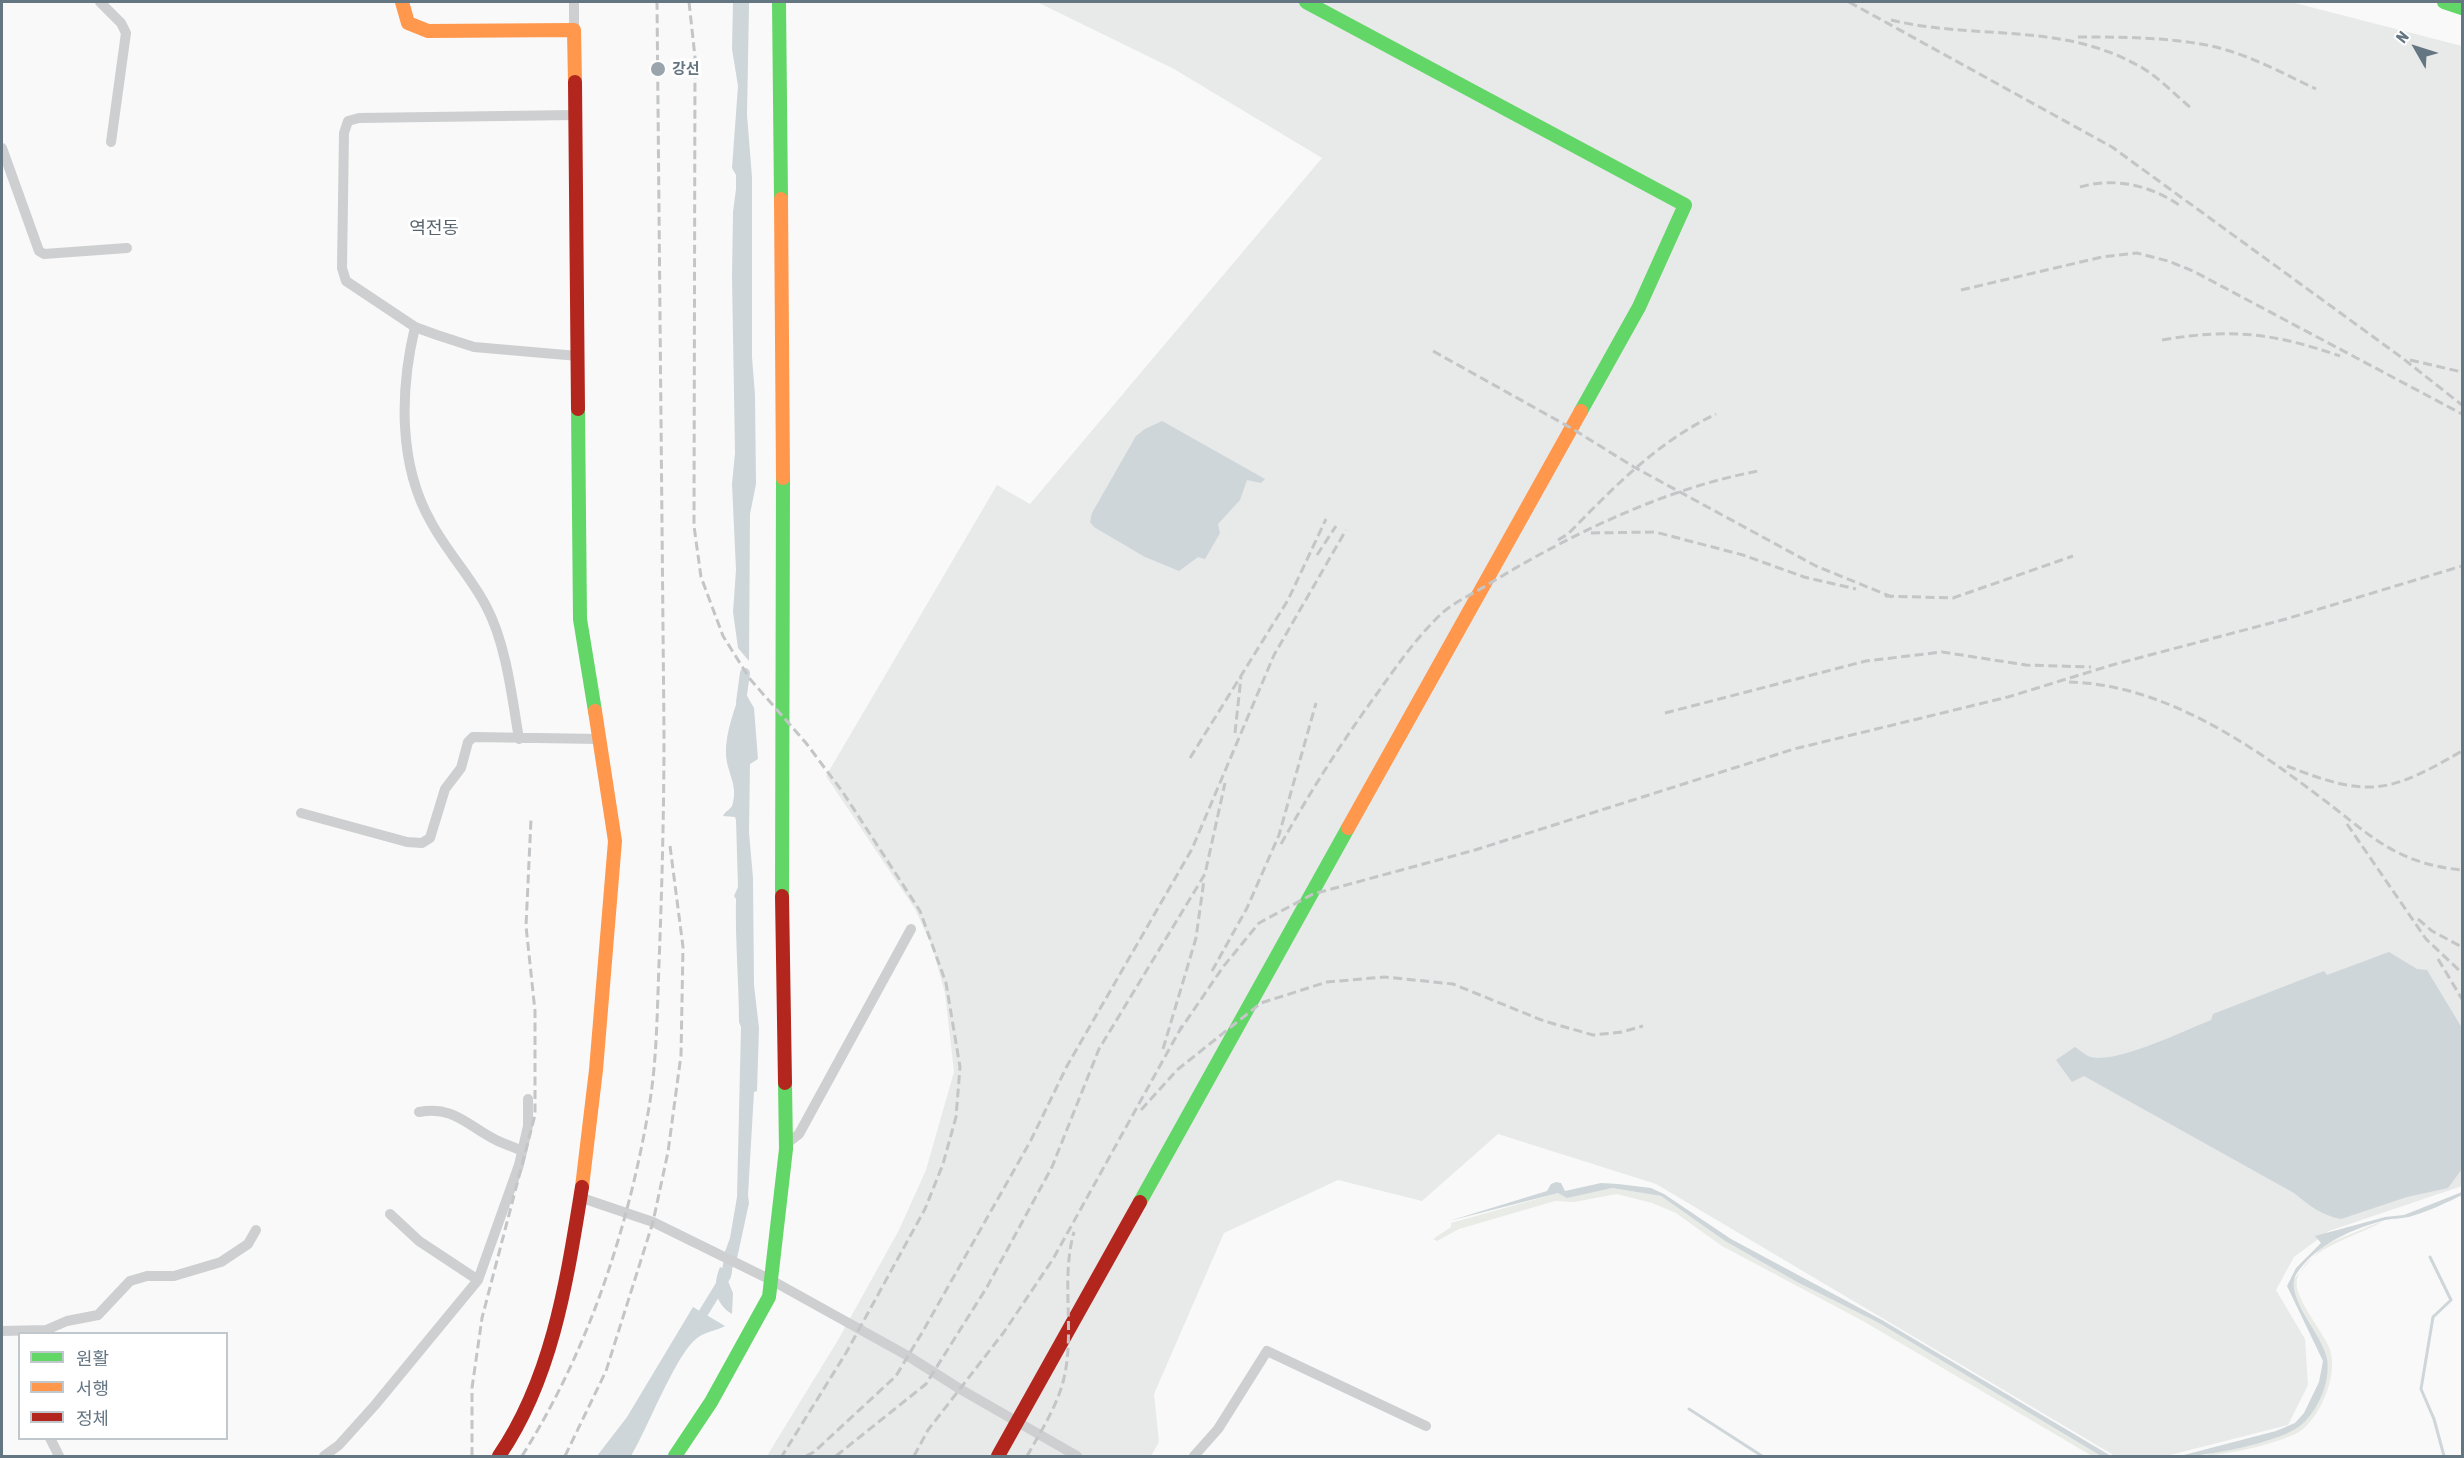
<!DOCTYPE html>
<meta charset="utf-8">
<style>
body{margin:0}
#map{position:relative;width:2464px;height:1458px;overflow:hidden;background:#f9f9f9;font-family:"Asap Condensed","Noto Sans KR",sans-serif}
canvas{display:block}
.frame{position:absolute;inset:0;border:3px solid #657683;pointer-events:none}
.legend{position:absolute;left:18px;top:1332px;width:210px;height:108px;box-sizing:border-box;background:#fff;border:2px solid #c1c8cd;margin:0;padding:8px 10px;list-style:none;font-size:18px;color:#657683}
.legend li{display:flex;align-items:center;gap:12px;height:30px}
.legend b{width:30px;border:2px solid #c1c8cd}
.north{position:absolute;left:2386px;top:18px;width:60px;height:60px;-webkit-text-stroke:4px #fff;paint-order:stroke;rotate:309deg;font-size:16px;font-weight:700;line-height:24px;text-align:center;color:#657683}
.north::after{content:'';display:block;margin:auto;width:21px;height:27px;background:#657683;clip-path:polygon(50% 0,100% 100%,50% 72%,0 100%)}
</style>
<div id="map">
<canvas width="2464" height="1458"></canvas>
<div class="frame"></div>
<ul class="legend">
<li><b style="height:8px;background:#63d668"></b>원활</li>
<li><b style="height:8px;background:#ff974d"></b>서행</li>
<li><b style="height:8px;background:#b3261e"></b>정체</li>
</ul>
<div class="north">N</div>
</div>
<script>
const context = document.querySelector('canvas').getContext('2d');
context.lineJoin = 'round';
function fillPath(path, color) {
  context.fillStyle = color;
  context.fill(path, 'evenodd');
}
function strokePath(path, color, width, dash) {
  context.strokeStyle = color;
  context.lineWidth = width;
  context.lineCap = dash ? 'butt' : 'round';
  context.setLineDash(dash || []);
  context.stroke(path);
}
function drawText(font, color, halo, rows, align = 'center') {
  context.font = font + ' "Asap Condensed","Noto Sans KR",sans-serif';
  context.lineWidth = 6;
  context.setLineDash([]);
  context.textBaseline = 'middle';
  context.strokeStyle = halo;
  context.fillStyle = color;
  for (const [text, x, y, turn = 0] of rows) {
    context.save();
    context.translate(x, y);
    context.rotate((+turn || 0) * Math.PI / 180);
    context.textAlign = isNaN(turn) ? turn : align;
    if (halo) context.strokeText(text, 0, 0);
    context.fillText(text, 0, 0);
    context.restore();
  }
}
const built = new Path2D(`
 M1037,2H2291L2462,46V1186L2329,1231L2294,1257L2276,1290L2305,1339L2308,1385L2288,1425L2166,1456H2115L1656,1184L1498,1134L1422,1201L1338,1180L1224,1233L1154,1394L1159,1442L1151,1456H767L838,1340L899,1230L926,1170L954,1072L945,993L932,946L915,909L826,776L997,485L1030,504L1322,158L1174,69Z`);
const green = new Path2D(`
 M1612,1188L1661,1196L1725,1241L1797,1282L1879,1323L2101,1456H2092L1863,1321L1722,1246L1676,1213L1652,1203L1617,1194L1574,1202L1555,1201L1459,1229L1437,1241L1433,1239L1451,1227V1223L1558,1193Z
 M2385,1220C2358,1237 2314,1244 2298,1276C2289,1294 2324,1331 2330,1350C2338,1374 2322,1413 2303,1429C2288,1442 2222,1456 2202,1456L2293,1431L2323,1391L2324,1349L2293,1293L2294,1279L2324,1245Z`);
const water = new Path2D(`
 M733,2H749V6L747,115L752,177V357L755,395L756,484L750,514L749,661L738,648L733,612L736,570L732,484L735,453L732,277L733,212L736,189V175L732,168L738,86L732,49Z
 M1162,421L1265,479L1261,483L1247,480L1240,500L1218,524L1220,533L1205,559L1198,557L1179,571L1145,557L1094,527L1090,522L1092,513L1136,436L1145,429Z
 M742,687L754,708L758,759L750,764L749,832L753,878L754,985L759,1028L757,1091L754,1092L748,1195L749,1203L736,1263L723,1257L730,1238L737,1197L741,1027L739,1022C739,981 735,941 736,899L734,896L738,887L736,820L735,817L723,816C726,810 729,811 732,806C739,786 727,773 726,755C725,733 735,708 742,687Z
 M2389,952L2417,969L2427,970L2462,1028V1169L2448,1188L2407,1197L2341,1219C2322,1216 2309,1205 2294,1193L2084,1076L2072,1082L2056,1060L2075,1047C2080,1050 2086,1056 2091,1057C2116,1064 2186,1030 2211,1020L2213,1014L2324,971L2327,975Z
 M1556,1182L1561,1183L1565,1191L1601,1183L1618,1184L1651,1188L1664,1194L1731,1239L1882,1320L2111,1456H2101L1879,1323L1797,1282L1725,1241L1661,1196L1612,1188L1567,1198L1558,1193L1449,1221L1547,1191L1551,1184Z
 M2462,1192V1195C2446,1203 2429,1211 2412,1216C2403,1219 2394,1218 2385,1220C2352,1229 2317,1244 2297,1273C2282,1295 2323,1334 2327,1359C2331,1383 2316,1417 2294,1430C2271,1443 2207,1457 2180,1456L2276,1431L2295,1423L2304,1413L2319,1382L2323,1361L2287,1286L2296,1268L2321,1243L2315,1236L2385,1217L2404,1215Z
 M720,1267L732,1273L728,1281L733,1293L732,1314C715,1304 712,1286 720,1267Z
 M693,1307L725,1326C716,1331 703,1332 696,1339C675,1356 647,1430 631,1456H597L627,1417Z`);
const stream = new Path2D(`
 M2430,1257L2451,1300L2433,1317L2421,1389L2434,1419L2444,1456
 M1689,1409L1762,1456`);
const canal = new Path2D(`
 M741,702L745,673
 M696,1325L726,1276L730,1253`);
const street = new Path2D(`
 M100,2L121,23L126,33L111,142
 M574,30V2
 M574,115L359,118L348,121L344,133L342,268L346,281L415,327L437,335L474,347L578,356
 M2,148L39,251L44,254L127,248
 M415,327C400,390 398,464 431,522C447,552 471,577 486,606C506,643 512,697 519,739
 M301,813L407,842L422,843L430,838L445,789L461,768L468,742L473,737L600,739
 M419,1112C453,1105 468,1126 496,1140C504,1144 514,1147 522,1151
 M786,1144L799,1134L911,929
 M582,1198L653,1222L771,1280L908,1356L960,1389L1077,1456
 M390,1214L419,1241L478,1280
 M2,1331L46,1330L67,1321L98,1315L130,1281L147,1276H174L221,1262L248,1244L256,1230
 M50,1438L59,1456
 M324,1456L339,1445L375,1405L478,1280L519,1165L528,1126V1099
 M1194,1456L1218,1429L1267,1351L1426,1426`);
const fast = new Path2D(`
 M779,2L781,199
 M1306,2L1685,205L1639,307L1581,411
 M2444,2L2462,8
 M578,409L580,619L595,711
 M782,896L783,478
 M1140,1202L1348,828
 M675,1456L711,1402L769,1297L786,1149L785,1083`);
const slow = new Path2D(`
 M402,2L408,23L428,31L574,30L575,82
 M781,199L783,478
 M1348,828L1581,411
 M582,1187L596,1070L615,841L595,711`);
const jam = new Path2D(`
 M575,82L578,409
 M782,896L785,1083
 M499,1456C553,1377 567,1279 582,1187
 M998,1456L1140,1202`);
const rail = new Path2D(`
 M689,2L695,57L694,526L701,577L723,636L750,679L806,743L842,791L920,911L946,983L960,1067L956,1117L943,1164L925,1209L846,1353L782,1456
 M1849,2L2112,147L2401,357L2462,405
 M1891,20C1973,40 2060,22 2137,65C2157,75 2174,94 2191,108
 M2078,37C2123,37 2167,37 2211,46C2248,54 2282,73 2316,89
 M2080,187C2115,177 2151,185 2182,207
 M1961,290L2102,257L2137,253L2168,261L2193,271L2462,414
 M2162,340C2232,328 2273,333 2340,356
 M1433,351L1571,428L1634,467L1816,566L1892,597
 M2410,360L2462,372
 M1591,533L1655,532L1743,555L1804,577L1856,589
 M1558,540L1568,534C1613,488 1657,442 1716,414
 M1317,555L1336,526
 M1885,596L1953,598L2073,556
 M2069,682C2160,684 2246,741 2316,794C2369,833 2392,863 2462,870
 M1665,713L1866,661L1942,652L2026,665L2091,667
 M1235,733L1241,677
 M1190,758L1288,600L1326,519
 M2287,766C2368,798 2388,794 2462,751
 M2347,824L2426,939L2462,973
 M1281,844C1310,792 1341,743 1376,695C1396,667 1416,638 1441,614C1454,602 1473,594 1487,585C1569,535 1663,489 1758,471
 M2418,919L2432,931L2462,947
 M2438,959L2462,999
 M1212,971L1247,908L1279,835L1316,703
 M1178,1033L1223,967L1259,923L1313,894L1475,850L1794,749L2008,697L2112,665L2286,619L2462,566
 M1163,1049L1196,938L1204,880
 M1141,1110L1177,1070L1261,1003L1327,982L1385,977L1453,984L1544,1021L1593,1035L1622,1032L1643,1026
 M472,1456V1388L482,1318L535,1115V1011L526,926L531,819
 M522,1456C587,1353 627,1233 648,1113C657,1064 657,1014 659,964C662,887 664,810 664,732L657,2
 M565,1456L606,1371L653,1222L668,1152L681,1055L683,947L670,846
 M806,1456L814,1452L896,1376L923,1331L1030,1142L1067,1066L1192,849L1274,655L1346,530
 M836,1456L926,1384L987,1287L1052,1167L1099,1049L1205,874L1225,783
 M914,1456L928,1430L1004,1332L1053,1259L1182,1026
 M1027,1456C1040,1433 1056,1408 1063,1382C1076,1333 1060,1281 1074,1232`);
const markers = [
 [658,69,8,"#99a4ac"]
];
const poiNames = [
 ["강선",672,69]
];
const quarterNames = [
 ["역전동",434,228]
];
fillPath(built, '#e8e9e9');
fillPath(green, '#e8ebe6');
fillPath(water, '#ced6d9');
strokePath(stream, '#ced6d9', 3);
strokePath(canal, '#ced6d9', 10);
strokePath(street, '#cecfd0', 10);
strokePath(fast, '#63d668', 14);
strokePath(slow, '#ff974d', 14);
strokePath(jam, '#b3261e', 14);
strokePath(rail, '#c3c5c6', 3, [9, 4.5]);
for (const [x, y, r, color] of markers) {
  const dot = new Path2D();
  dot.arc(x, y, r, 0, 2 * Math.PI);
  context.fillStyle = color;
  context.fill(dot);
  strokePath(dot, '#fff', 2);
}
drawText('bold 15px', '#657683', '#fff', poiNames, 'left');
drawText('18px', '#57646e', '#fff', quarterNames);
</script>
